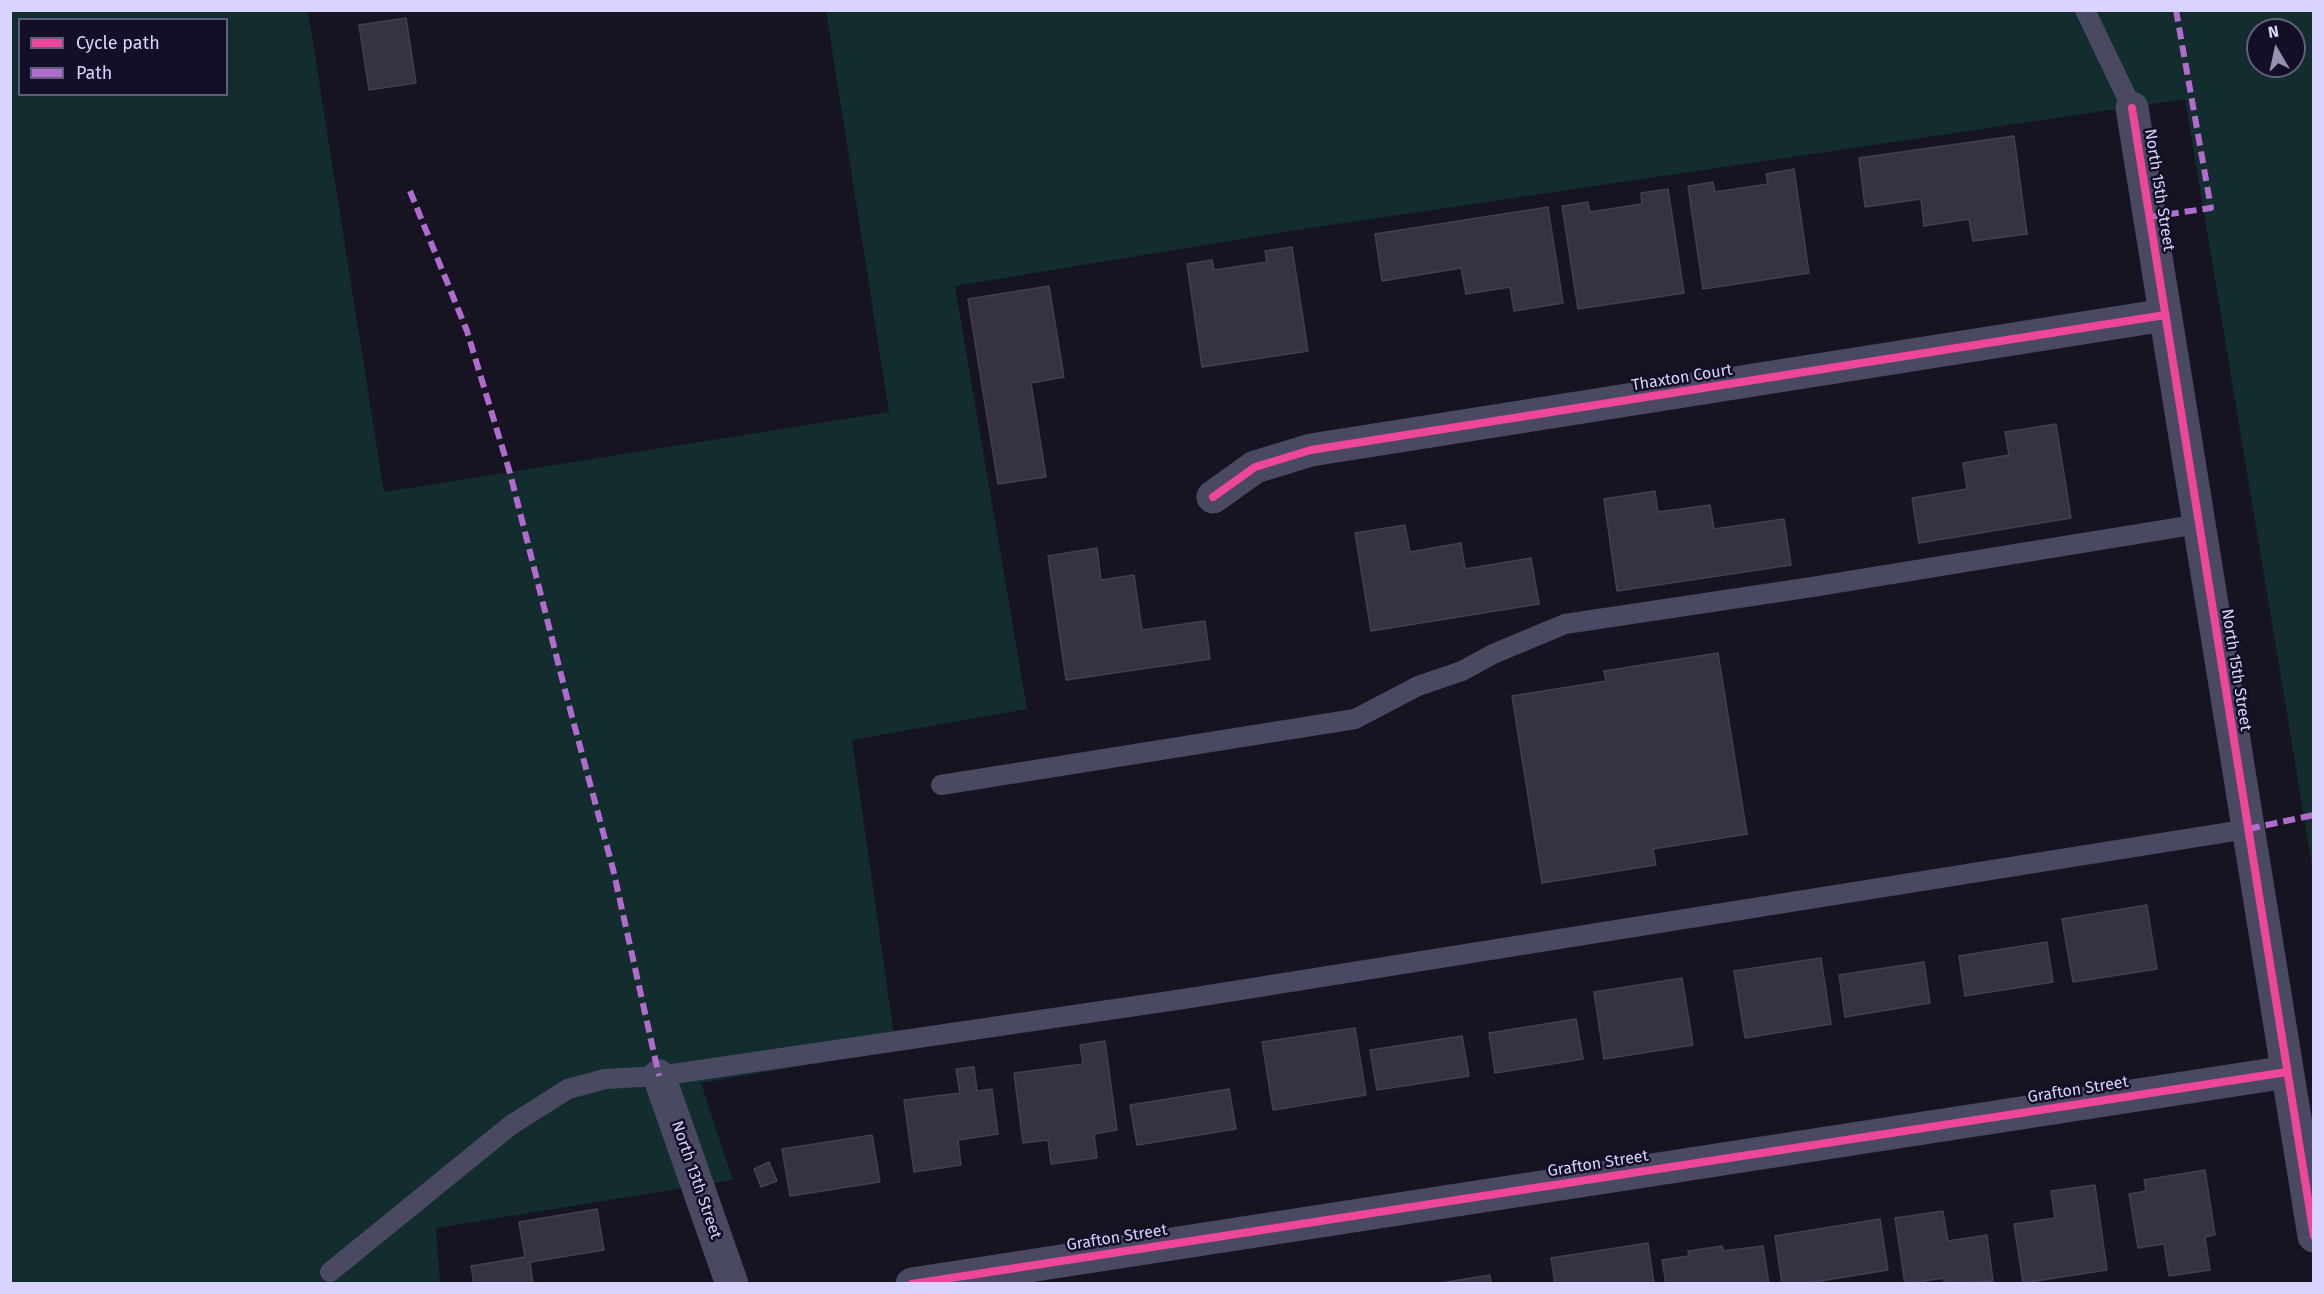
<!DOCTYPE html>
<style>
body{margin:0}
#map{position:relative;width:2324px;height:1294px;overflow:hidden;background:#161421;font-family:"Fira Sans",sans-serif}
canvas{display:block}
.frame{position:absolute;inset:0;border:12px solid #d9d4ff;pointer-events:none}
.legend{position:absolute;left:18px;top:18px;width:210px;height:78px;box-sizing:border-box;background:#130f26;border:2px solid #625e7d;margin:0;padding:8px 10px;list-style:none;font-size:18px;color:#d9d4ff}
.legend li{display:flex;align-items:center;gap:12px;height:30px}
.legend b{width:30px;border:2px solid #625e7d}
.north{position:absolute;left:2246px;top:18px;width:60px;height:60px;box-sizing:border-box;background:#130f26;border:2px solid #625e7d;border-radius:50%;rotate:351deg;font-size:16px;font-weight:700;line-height:24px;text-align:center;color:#d9d4ff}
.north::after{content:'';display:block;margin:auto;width:21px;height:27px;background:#9591b1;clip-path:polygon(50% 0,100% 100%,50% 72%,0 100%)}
</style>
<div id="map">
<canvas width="2324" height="1294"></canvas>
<div class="frame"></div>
<ul class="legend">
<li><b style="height:8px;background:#ed469a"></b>Cycle path</li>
<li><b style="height:8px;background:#b06ccc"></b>Path</li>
</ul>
<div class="north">N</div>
</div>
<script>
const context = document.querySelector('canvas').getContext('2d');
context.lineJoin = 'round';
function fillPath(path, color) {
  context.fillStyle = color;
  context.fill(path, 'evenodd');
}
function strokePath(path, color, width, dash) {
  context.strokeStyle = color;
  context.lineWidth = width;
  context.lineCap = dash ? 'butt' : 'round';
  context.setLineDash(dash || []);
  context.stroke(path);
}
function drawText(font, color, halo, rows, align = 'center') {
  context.font = font + ' "Fira Sans",sans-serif';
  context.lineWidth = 5;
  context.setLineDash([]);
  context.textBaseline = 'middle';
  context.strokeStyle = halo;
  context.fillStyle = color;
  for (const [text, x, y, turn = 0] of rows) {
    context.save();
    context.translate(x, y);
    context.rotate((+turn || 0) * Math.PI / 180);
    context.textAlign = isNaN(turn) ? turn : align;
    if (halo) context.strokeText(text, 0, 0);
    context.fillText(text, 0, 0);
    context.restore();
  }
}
const green = new Path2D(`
 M10,11H308L384,492L889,412L826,11H2313V871L2185,99L1290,231L955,286L1027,709L852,740L896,1050L701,1083L733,1180L436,1228L440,1283H11ZM20,20H226V94H20ZM2258,30H2294V66H2258Z`);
const building = new Path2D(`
 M406,18L416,83L369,90L359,25Z
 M2014,136L2027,234L1973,241L1969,219L1924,226L1921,199L1865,207L1859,158Z
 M1794,169L1809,273L1703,289L1688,186L1713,182L1715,192L1768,184L1766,174Z
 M1668,189L1684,293L1578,309L1562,206L1588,202L1590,212L1642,204L1641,193Z
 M1548,207L1563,303L1514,311L1510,287L1466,294L1461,268L1382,281L1375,234Z
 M1292,247L1308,351L1202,367L1187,264L1212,260L1214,270L1267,262L1265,251Z
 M1049,286L1064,377L1031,383L1046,477L998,484L968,299Z
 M2056,424L2071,518L1919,543L1912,498L1967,489L1963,463L2009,455L2005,432Z
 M1655,491L1658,512L1710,505L1714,529L1784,519L1791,565L1617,591L1604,499Z
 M1405,525L1410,552L1461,543L1465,569L1531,558L1539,604L1371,631L1355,533Z
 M1097,548L1101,580L1134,575L1142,630L1205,621L1210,659L1066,680L1048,556Z
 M1718,653L1747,834L1653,849L1656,865L1542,883L1512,696L1606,681L1604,671Z
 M2147,905L2157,969L2073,982L2062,919Z
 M2047,942L2053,982L1965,996L1959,956Z
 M1821,958L1831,1024L1745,1038L1734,971Z
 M1924,962L1930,1003L1845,1017L1839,975Z
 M1682,978L1693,1045L1604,1059L1594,992Z
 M1576,1019L1583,1059L1495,1073L1489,1033Z
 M1355,1028L1366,1095L1273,1110L1262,1042Z
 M1462,1036L1469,1076L1377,1090L1370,1050Z
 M1105,1041L1117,1130L1094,1134L1097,1158L1051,1164L1048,1140L1023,1143L1014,1073L1083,1064L1080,1045Z
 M974,1067L977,1091L992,1089L998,1134L958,1140L961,1165L914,1172L904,1100L960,1093L956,1069Z
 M1229,1089L1236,1129L1137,1145L1130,1105Z
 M872,1135L880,1182L790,1196L782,1149Z
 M769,1162L777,1181L761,1187L754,1169Z
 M2205,1170L2215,1235L2205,1237L2210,1270L2169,1276L2164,1244L2138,1248L2129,1194L2146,1191L2144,1180Z
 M2095,1185L2107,1270L2023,1283L2014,1224L2055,1218L2051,1191Z
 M597,1209L604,1250L530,1262L533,1284H474L471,1266L525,1257L519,1222Z
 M1943,1211L1948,1241L1987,1235L1993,1281L1944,1284V1278L1905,1284L1895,1218Z
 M1880,1219L1888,1270L1802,1284H1782L1775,1236Z
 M1648,1243L1654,1284H1555L1551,1258Z
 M1722,1246L1723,1251L1763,1246L1769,1284H1666L1662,1260L1689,1256L1688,1251Z
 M1490,1275L1491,1284H1441V1283Z`);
const lane = new Path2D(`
 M2085,10L2132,108
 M941,785L1355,719L1418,686L1462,671L1493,654L1565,624L1812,587L2199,524
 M330,1272L511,1125L568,1089L605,1079L659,1076L1190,998L2248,829`);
const street = new Path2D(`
 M2132,108L2314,1236
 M1213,497L1255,467L1311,450L2165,315
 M659,1076L732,1284
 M912,1284L2287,1072`);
const quiet = new Path2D(`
 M410,191L467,331L510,473L567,698L613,869L659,1076
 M2149,217L2211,208L2176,10
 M2248,829L2314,815`);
const cycleway = new Path2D(`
 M2132,108L2314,1236
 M1213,497L1255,467L1311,450L2165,315
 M912,1284L2287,1072`);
const streetNames = [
 ["North 15th Street",2159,190,81],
 ["Thaxton Court",1682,378,-9],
 ["North 15th Street",2236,670,81],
 ["Grafton Street",2078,1090,-9],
 ["Grafton Street",1598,1164,-9],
 ["North 13th Street",696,1180,71],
 ["Grafton Street",1117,1238,-9]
];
fillPath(green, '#132c2d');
fillPath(building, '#343243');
strokePath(building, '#433f54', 1.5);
strokePath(lane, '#4a4962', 20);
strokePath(street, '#4a4962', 33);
strokePath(quiet, '#b06ccc', 6, [12, 6]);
strokePath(cycleway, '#ed469a', 8);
drawText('16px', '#d9d4ff', '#130f26', streetNames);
</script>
